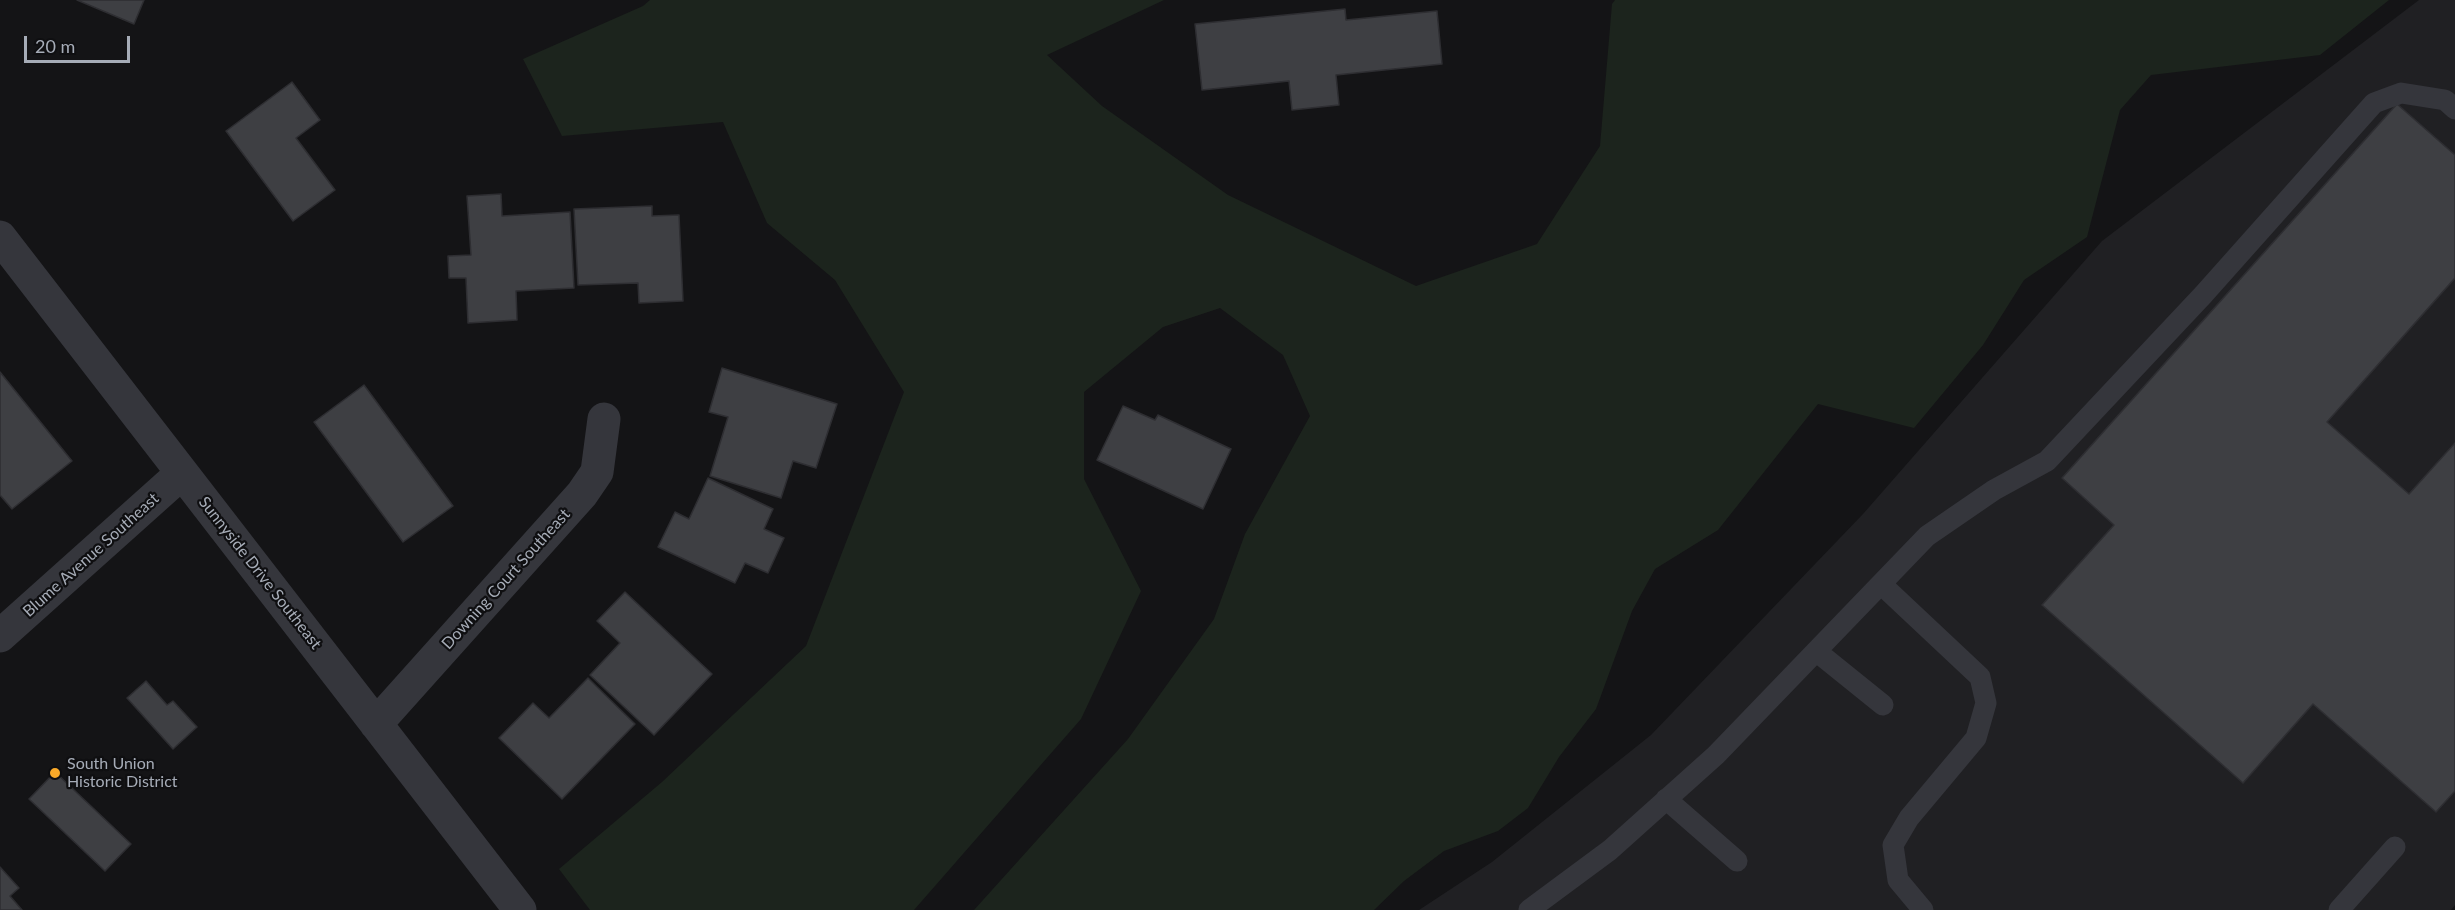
<!DOCTYPE html>
<style>
body{margin:0}
#map{position:relative;width:2455px;height:910px;overflow:hidden;background:#141416;font-family:Lato,sans-serif}
canvas{display:block}
.scale{position:absolute;left:24px;top:36px;width:106px;height:27px;box-sizing:border-box;border:3px solid #a6acb7;border-top:0;padding-left:8px;font-size:18px;line-height:21px;white-space:nowrap;color:#a6acb7;-webkit-text-stroke:4px #0f0f11;paint-order:stroke}
</style>
<div id="map">
<canvas width="2455" height="910"></canvas>
<div class="scale">20 m</div>
</div>
<script>
const context = document.querySelector('canvas').getContext('2d');
context.lineJoin = 'round';
function fillPath(path, color) {
  context.fillStyle = color;
  context.fill(path, 'evenodd');
}
function strokePath(path, color, width, dash) {
  context.strokeStyle = color;
  context.lineWidth = width;
  context.lineCap = dash ? 'butt' : 'round';
  context.setLineDash(dash || []);
  context.stroke(path);
}
function drawText(font, color, halo, rows, align = 'center') {
  context.font = font + ' Lato,sans-serif';
  context.lineWidth = 4.5;
  context.setLineDash([]);
  context.textBaseline = 'middle';
  context.strokeStyle = halo;
  context.fillStyle = color;
  for (const [text, x, y, turn = 0] of rows) {
    context.save();
    context.translate(x, y);
    context.rotate((+turn || 0) * Math.PI / 180);
    context.textAlign = isNaN(turn) ? turn : align;
    if (halo) context.strokeText(text, 0, 0);
    context.fillText(text, 0, 0);
    context.restore();
  }
}
const built = new Path2D(`
 M2419,0H2455V905L2451,910H1419L1492,862L1651,735L1863,514L2102,241Z`);
const green = new Path2D(`
 M650,0H1164L1047,55L1102,106L1228,195L1416,286L1537,244L1600,146L1612,4L1615,0H2389L2320,55L2151,75L2120,110L2087,237L2024,280L1983,345L1914,428L1818,404L1718,530L1655,569L1632,611L1596,709L1559,757L1528,808L1498,831L1444,851L1404,881L1374,910H974L1128,739L1214,619L1245,534L1310,416L1283,355L1220,308L1163,327L1084,392V479L1141,591L1081,719L914,910H590L559,869L662,782L806,646L904,392L835,280L767,223L723,122L562,136L523,59L643,6Z`);
const building = new Path2D(`
 M77,0H144L134,24Z
 M1345,9L1346,20L1437,11L1442,64L1336,75L1339,105L1292,110L1289,81L1202,90L1195,24Z
 M292,82L320,120L296,138L335,190L293,221L226,131Z
 M2397,104L2455,155V278L2327,422L2409,494L2455,443V791L2436,812L2313,704L2243,783L2042,605L2114,525L2062,478Z
 M501,194L502,216L570,212L574,288L516,291L517,320L468,323L466,278H449L448,256L471,255L467,196Z
 M652,206V216L679,215L683,301L639,303L638,283L578,285L574,209Z
 M722,368L837,404L816,468L793,461L781,498L710,476L728,417L709,412Z
 M0,372L72,461L12,509L0,495Z
 M364,385L453,506L403,542L314,422Z
 M1123,406L1155,420L1158,415L1231,449L1203,509L1097,460Z
 M708,478L773,509L764,529L784,538L768,573L745,563L735,583L658,547L675,512L689,519Z
 M625,592L712,674L654,735L590,675L620,643L597,621Z
 M588,678L635,724L562,799L499,738L533,703L549,718Z
 M146,681L167,705L173,701L197,727L173,749L127,698Z
 M55,772L131,844L105,871L29,799Z
 M0,867L19,888L10,896L22,910H0Z`);
const service = new Path2D(`
 M1881,584L1980,677L1986,703L1976,738L1909,818L1893,845L1898,880L1923,910
 M1816,651L1883,705
 M1666,799L1737,861
 M1529,910L1610,850L1716,755L1927,536L1994,490L2047,461L2203,295L2374,103L2401,93L2445,100L2455,109
 M2339,910L2395,847`);
const minor = new Path2D(`
 M0,237L520,910
 M0,636L182,473
 M376,724L582,494L597,472L604,419`);
const markers = [
 [55,773,6,"#faaa29"]
];
const streetNames = [
 ["Blume Avenue Southeast",91,555,-42],
 ["Sunnyside Drive Southeast",260,573,52],
 ["Downing Court Southeast",506,579,-48]
];
const poiNames = [
 ["South Union",67,764],
 ["Historic District",67,782]
];
fillPath(built, '#202023');
fillPath(green, '#1c241d');
fillPath(building, '#3e3f43');
strokePath(building, '#2e2e32', 1.5);
strokePath(service, '#35363c', 21);
strokePath(minor, '#35363c', 33);
for (const [x, y, r, color] of markers) {
  const dot = new Path2D();
  dot.arc(x, y, r, 0, 2 * Math.PI);
  context.fillStyle = color;
  context.fill(dot);
  strokePath(dot, '#0f0f11', 2);
}
drawText('16px', '#a6acb7', '#0f0f11', streetNames);
drawText('16px', '#a6acb7', '#0f0f11', poiNames, 'left');
</script>
